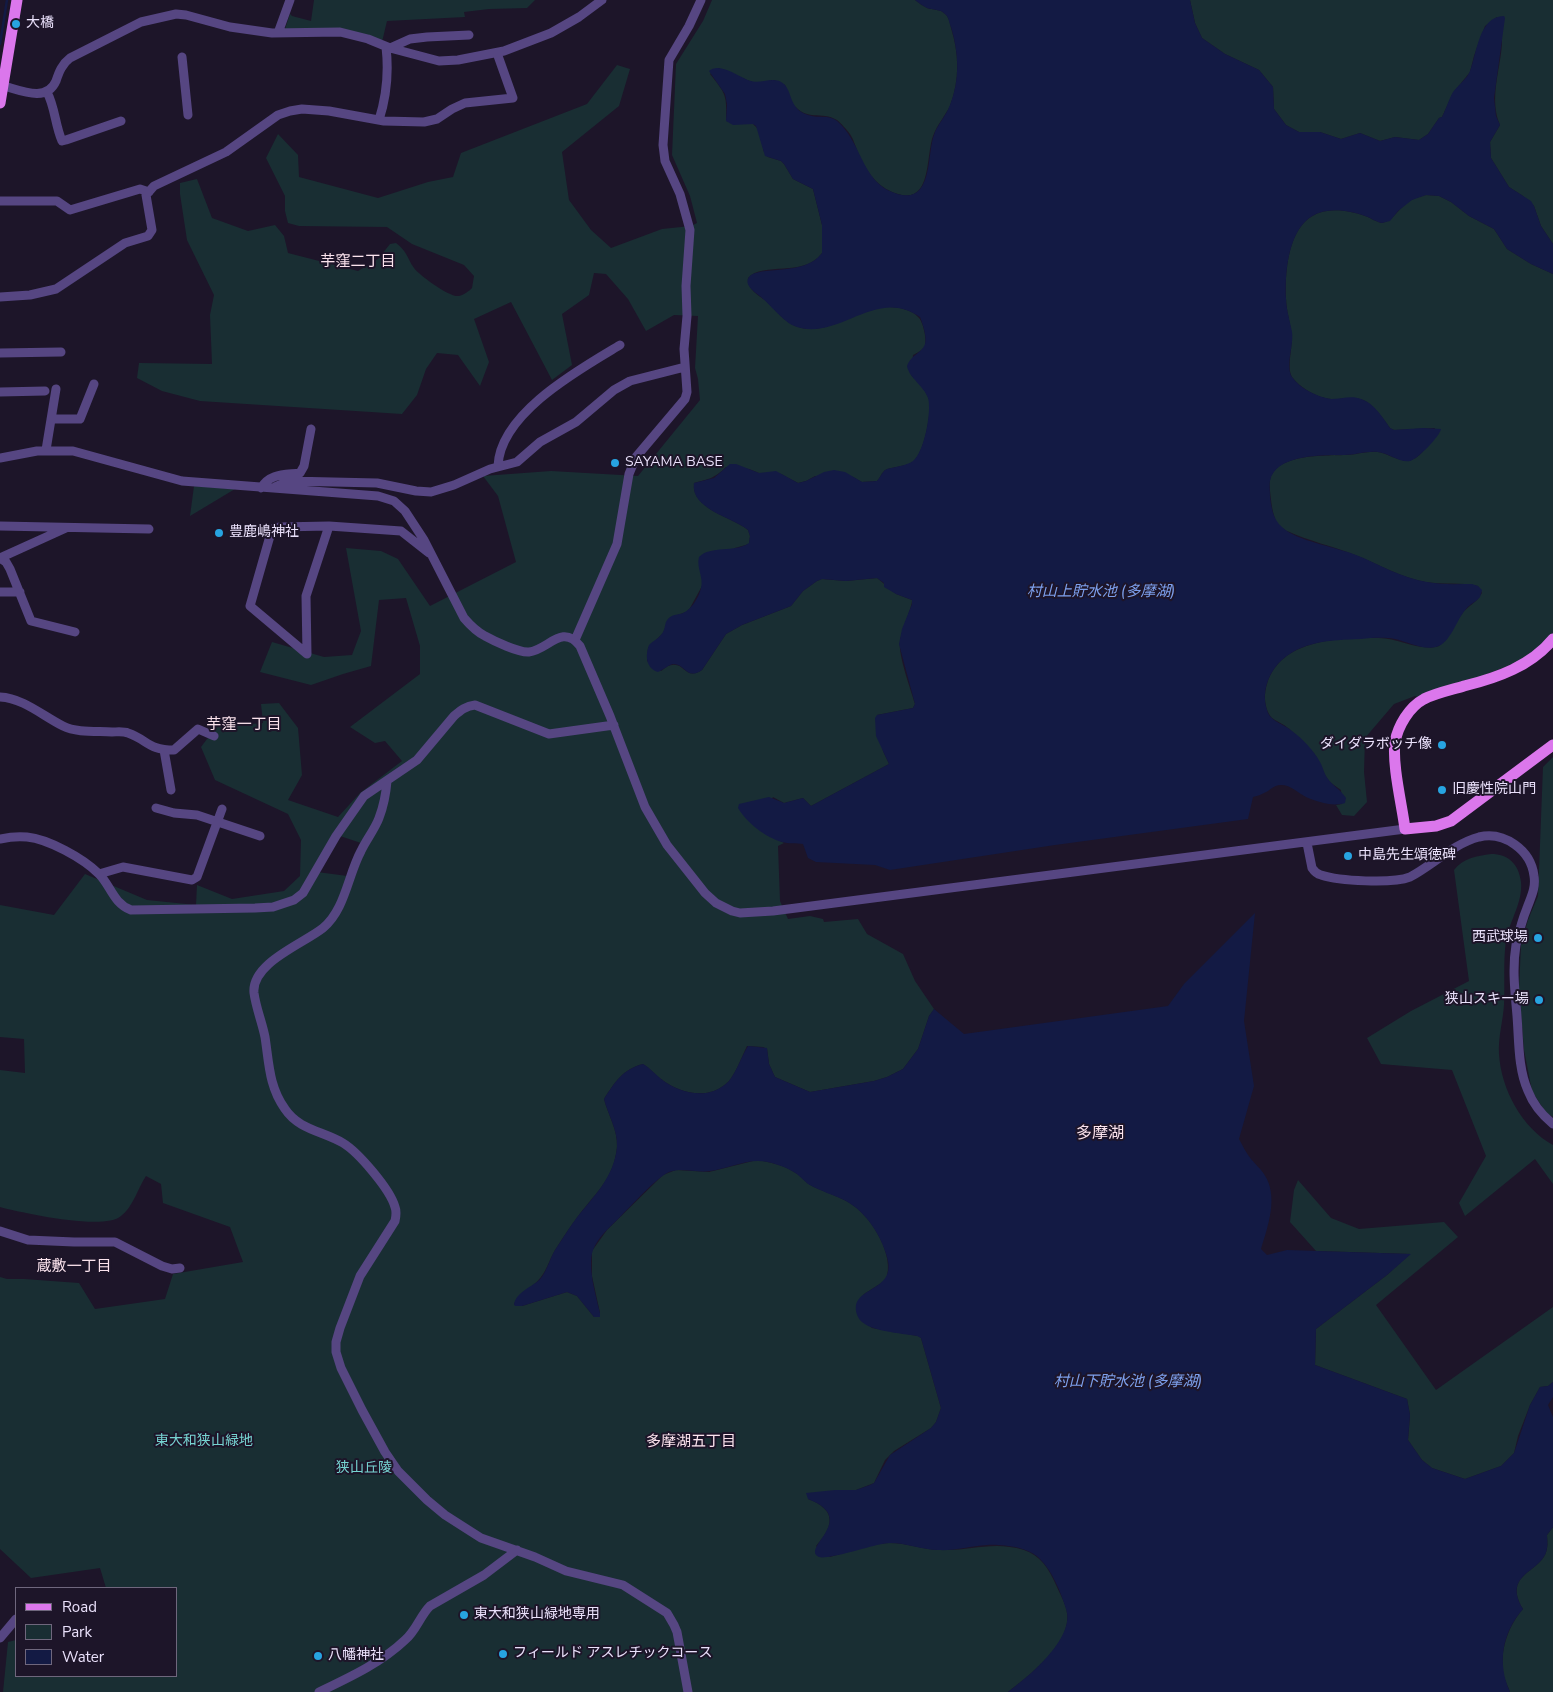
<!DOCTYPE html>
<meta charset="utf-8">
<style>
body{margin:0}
#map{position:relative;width:1553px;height:1692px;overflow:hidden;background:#1d1529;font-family:"Nunito Sans",sans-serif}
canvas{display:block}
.legend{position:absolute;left:15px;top:1587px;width:162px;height:90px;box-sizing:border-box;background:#1d1529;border:1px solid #6f677d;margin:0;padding:6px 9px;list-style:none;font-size:15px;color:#eae1fb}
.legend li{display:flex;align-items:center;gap:10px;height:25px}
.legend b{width:25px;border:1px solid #6f677d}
</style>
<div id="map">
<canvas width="1553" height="1692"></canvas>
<ul class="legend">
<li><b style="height:6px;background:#db77ec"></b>Road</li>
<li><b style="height:14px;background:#192e33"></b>Park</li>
<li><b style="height:14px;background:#131a44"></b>Water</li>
</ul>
</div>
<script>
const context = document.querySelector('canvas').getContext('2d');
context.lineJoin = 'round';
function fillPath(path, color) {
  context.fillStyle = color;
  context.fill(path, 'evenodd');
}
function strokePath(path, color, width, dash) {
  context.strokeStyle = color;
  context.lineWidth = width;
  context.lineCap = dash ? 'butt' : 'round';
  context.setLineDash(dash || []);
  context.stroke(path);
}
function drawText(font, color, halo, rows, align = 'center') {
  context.font = font + ' "Nunito Sans","Noto Sans JP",sans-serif';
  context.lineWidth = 4;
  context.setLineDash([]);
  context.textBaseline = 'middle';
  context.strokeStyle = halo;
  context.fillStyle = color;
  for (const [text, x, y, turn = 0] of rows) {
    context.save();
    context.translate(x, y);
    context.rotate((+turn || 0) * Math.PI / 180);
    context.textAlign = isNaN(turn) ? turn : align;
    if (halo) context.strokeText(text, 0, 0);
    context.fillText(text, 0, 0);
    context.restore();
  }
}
const green = new Path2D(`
 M314,0H535L527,8L489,9L464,12L465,17L387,21L382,42L357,33L285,29L290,14L292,16L311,21Z
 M712,0H915C919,3 923,6 927,8C933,10 941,9 945,14C949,17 950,23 951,28C959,53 960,80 950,106C945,116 937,125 933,136C925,158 933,211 890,191C876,185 865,169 859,155C856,148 854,140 850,134C847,130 841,123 837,120C821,110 808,123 792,103C789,98 788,91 785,85L774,80L758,83L752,82L718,68L710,74C726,94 727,95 726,121L753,124L758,129L764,152L768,157L781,161L784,164L793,179L813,189L822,225V253C804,278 763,261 748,278C747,289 758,295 766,301C774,308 781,318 791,324C825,342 857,305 890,307C899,307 912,310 918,317C923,321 927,339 925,346C923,350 917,353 913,355L911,375C918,382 925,389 929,399C932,412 924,454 913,462C905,467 888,467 884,471C881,474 880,478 877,481L862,482L851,476H815L806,481L798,483L779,473H759L749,469L726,467C715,478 709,479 694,483C691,509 732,517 748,530L750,536L749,544L735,548L702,586L690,608L686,612L669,618L663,633L648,648L647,661L661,671C664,669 668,665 672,665C684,662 686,681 702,670L726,634L742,625L791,606L803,591L817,581L822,579L846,581L877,578L896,594L912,600C912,608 901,631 900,642C898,655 911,690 915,704L913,708L877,715L883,751L889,764L811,806L803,798L784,803L773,797L757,828L784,843L778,846L780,901L788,919L810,916L823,919L824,922L858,919L867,934L903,954L915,981L934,1009L929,1016L918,1049L903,1069L887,1077L874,1081L810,1092L775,1077L769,1064L767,1049L763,1047L747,1046C741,1058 737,1071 729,1081C710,1101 680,1094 661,1079C655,1075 650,1068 643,1064C623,1069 615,1082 604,1099C608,1115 618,1130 617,1147C614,1180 594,1194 576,1219C569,1228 563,1238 557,1247C550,1257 548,1268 541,1277C533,1288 520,1292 514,1304L516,1306H522L567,1292L577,1296L594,1317L600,1313L592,1276V1251L607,1230L663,1175L676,1170L709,1172L757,1160C770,1162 787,1166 797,1174C803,1178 806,1183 812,1186C826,1193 842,1197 854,1206C873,1220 895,1256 886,1280L864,1294L857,1304L858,1316L872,1328L918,1336L921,1338L941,1408L936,1422L931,1428L894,1451L885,1460L874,1483L856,1490H847L808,1499C837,1510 834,1526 816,1546L830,1557C848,1552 870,1543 889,1543C908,1543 926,1551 945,1550C974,1550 994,1541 1024,1550C1041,1556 1049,1569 1056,1585C1060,1594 1066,1604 1067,1613C1072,1642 1029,1676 1008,1692H3L8,1642L16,1640V1676H176V1588H106L100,1568L31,1578L0,1549V1277L7,1279H24L79,1283L95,1309L165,1299L173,1274L243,1262L230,1227L163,1203L161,1184L146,1176C138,1188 133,1207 121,1216C104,1231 23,1213 0,1207V1070L25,1073L24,1039L0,1037V905L54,915L85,874L147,900L196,905L197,885L232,899L284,891L300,876L301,840L288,814L215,780L201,747L216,727L263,723L261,704L279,703L298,728L302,775L288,800L338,817L360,793L402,761L385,741L375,743L350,727L420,674V646L406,598L379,600L371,666L343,674L311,685L260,672L272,642L324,657L352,655L361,631L346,548L381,551L398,559L430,606L516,562L498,496L483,476L551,471L638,476L700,400L698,379L695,368L698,316L674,315L646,331L628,299L606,274L594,273L589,295L562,314L572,365L552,380L511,302L474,319L489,362L480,386L458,355L437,353L426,369L417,395L402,414L200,401L162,391L137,378L139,363L212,364L210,315L214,295L187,240L180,194V183L197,179L212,218L248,231L275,225L284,236L288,253L358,271L378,259L390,244L396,243C407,251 407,258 414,268C419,275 450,298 459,296C464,295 469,291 472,288L474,276L464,265L412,244L387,227L299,226L288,223L285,211V196L266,158L278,134L298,155L299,177L378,198L428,182L453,177L461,153L587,104L617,65L630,69L619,106L562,152L569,200L591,230L611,248L662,229L691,226L697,223L690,196L672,155L676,64L703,21ZM337,835L367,845L355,877L317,872Z
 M1190,0H1553V244L1541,226L1534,206L1523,196L1509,187L1491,158L1490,142L1500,125C1489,99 1500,71 1502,44C1502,36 1498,25 1497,17L1485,26L1474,56L1470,72L1453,93L1442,117L1439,118L1428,134L1419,140L1395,137L1380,141L1360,133L1341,139L1320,132H1299L1286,125L1274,109L1273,87L1259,70L1225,54L1202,38L1195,23Z
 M1426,195L1439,196L1451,202L1469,216L1494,229L1507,249L1531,264L1553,274V639L1536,655L1423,699L1415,696L1394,704L1365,738L1364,772L1367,802L1354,816L1342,815L1336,805L1342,804L1341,790C1337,787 1332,784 1329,781C1322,772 1320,760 1312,751C1303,742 1294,732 1284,725C1278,721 1272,720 1269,714C1264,705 1264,693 1267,684C1281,638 1340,638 1379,638C1399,638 1419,652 1439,646L1464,611L1477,600L1482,593L1478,586C1461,582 1443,585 1425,582C1400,577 1378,564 1355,555C1332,546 1309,541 1287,531C1283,529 1278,525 1276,521C1272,512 1271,500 1270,491C1270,488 1269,483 1270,480C1276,453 1325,456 1345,455C1357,455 1366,451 1378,452C1389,454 1401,463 1411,460C1424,456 1430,440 1435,428L1394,430L1390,428C1385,421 1378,411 1371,405C1359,394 1345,400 1331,399C1318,398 1300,388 1292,377C1286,366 1294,345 1291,332C1290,321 1286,309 1286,298C1285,267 1289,216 1327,211C1339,209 1354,212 1365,216C1371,218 1376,222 1382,223C1393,221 1398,209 1407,203C1413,198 1419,197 1426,195Z
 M194,486L235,489L190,516Z
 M1553,757V1117L1546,1113L1532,1091L1524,1050L1519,989L1521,945L1528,920L1538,896L1543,767Z
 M1491,854C1508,854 1519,864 1521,882C1523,902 1510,920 1506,940C1503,962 1505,983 1504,1005C1503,1021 1498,1037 1499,1054C1501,1089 1522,1128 1553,1145V1184L1535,1159L1465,1216L1459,1203L1486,1156L1452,1070L1381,1064L1367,1038L1411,1011L1469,981L1454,870C1463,858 1477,856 1491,854Z
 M1298,1180L1331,1218L1359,1229L1444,1222L1458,1237L1376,1305L1436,1390L1553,1307V1382L1548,1386L1540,1387L1530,1405L1518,1436L1514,1453L1501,1466L1465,1479L1432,1468L1422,1460L1408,1440L1410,1415L1407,1399L1315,1365L1316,1329L1387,1275L1410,1254L1316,1251L1290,1222L1294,1190Z
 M1553,1527V1692H1510C1508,1686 1504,1679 1503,1673C1500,1650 1508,1626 1523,1609C1501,1572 1544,1573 1547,1548C1548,1544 1547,1539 1547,1535Z`);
const water = new Path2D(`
 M915,0H1190L1195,23L1202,38L1225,54L1259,70L1273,87L1274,109L1286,125L1299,132H1320L1341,139L1360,133L1380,141L1395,137L1419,140L1428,134L1439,118L1442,117C1446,109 1449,99 1453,92C1458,85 1467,79 1470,71C1477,53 1479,16 1504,16L1505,18L1494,98L1496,116L1500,125L1490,142L1491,158L1509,187L1531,201L1534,206L1541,226L1553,244V274L1531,264L1507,249L1494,229L1469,216L1451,202L1439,196L1426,195L1412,200L1398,211L1390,221L1382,223C1376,222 1371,218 1365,216C1354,212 1339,209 1327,211C1289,216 1285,268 1286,298C1286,309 1290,321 1292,332C1294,346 1285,365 1292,377C1300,389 1318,397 1331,399C1341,399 1352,395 1361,399C1374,403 1383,418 1390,428L1394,430L1423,428L1441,429C1440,436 1418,459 1410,461C1400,463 1388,453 1378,452C1365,451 1356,455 1344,455C1324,455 1275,454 1270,481C1269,485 1270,491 1270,496C1271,506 1273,520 1282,527C1296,541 1336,547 1356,555C1379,564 1401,578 1427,582C1442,585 1457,584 1472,584L1478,586L1482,590L1480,597C1476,602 1470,604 1466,609C1456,620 1451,643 1436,647C1422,650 1408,642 1395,639C1384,637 1372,638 1361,639C1330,640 1294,641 1274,669C1265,682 1262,698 1268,713C1271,721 1285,725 1292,731C1302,738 1314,751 1320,762C1323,767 1324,774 1328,779C1333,786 1341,790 1346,798L1345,803C1332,807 1318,802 1306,797C1298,793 1291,785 1281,785C1273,785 1270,791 1264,793C1261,795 1256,796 1253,797L1248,819L1055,845L890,870L875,865L816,862L808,858L803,844C797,843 788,844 782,842C765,837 747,823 738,808L739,804L769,797L784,803L803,798L811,806L889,764L876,736L875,718L877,715L913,708L915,704L899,644L902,629L912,604V600L896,594L884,587V583L877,578L846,581L822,579L817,581L803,591L791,606L742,625L726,634L702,670C686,681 685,663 673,664C668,665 663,670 658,672C646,668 645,656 649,645C654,640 660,638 663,632C666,627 664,622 669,618C673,614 678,615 683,613C692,609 699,597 701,588C704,578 696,567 699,557C711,545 735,553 749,543L750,536L748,530C732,517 690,509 694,483L714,478L730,464H736L759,473L776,471L798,483L806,481L824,472L834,470L845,472L862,482L877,481C880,478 881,474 884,471C888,467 905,467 913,461C924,453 932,411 928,398C924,386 909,378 907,366C910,357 917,355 923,348C929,341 923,325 920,317C875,285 836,345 792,325C784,321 769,304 761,297C756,293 743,285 749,277C758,265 805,277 822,253V225L813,189L793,179L784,164L781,161L765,156L756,126L753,124L733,125L726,121L727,104L725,94L709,71C720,61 740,78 751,81C761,84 775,75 784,84C793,93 789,109 808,115C818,119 829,114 837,121C864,144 861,187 902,195C933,200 927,153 934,135C937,125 946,116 950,105C960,80 959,53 951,27C949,23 949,17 945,14C941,9 933,10 927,8C923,6 919,3 915,0Z
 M1255,913L1244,1021L1254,1086L1239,1139C1243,1146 1246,1153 1251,1159C1255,1164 1260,1168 1264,1174C1279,1196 1268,1226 1261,1249L1267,1255L1287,1250L1411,1254L1387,1275L1316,1329L1315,1365L1407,1399L1410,1415L1408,1440L1422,1460L1432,1468L1465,1479L1501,1466L1514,1453L1530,1405L1540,1387L1548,1386L1553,1382V1397L1548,1405L1553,1417V1527L1547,1535C1547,1539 1548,1544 1547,1548C1544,1573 1501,1572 1523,1609C1502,1633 1497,1663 1510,1692H1008C1028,1677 1076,1638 1066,1609C1061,1593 1053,1572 1040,1559C1029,1547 1002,1544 987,1545C970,1546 954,1551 938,1550C919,1550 900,1540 882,1544C870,1546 827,1560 819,1557C800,1548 860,1519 808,1499L806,1493L835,1490H856L870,1485L874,1483L890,1455L931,1428L936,1422L941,1408L921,1338L917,1336C903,1333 865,1332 858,1317C845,1285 898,1295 887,1257C881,1235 866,1212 846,1201C834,1195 820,1191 808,1184C804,1181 801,1177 797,1174C787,1167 770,1161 758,1161C742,1161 726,1169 710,1171C697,1173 682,1167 669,1172C657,1177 630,1207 619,1218C610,1227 598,1237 593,1250C587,1266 596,1296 600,1313V1317H594L577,1296L567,1292L522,1306H515L514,1304C517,1291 533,1287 541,1278C548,1269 550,1257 557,1247C564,1237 570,1226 578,1216C596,1194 614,1176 617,1147C618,1130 608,1115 604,1099C615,1082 623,1069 643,1064C650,1068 655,1074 661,1079C680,1094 710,1101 729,1081C737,1071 741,1057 748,1046L767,1048L769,1064L775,1077L810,1092L874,1081L887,1077L903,1069L918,1049L929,1016L934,1009L964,1034L1168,1006L1184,984Z`);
const stream = new Path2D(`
 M0,44L7,0`);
const minor = new Path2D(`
 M278,33L290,0
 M390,48L410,39L427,37L469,35
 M182,57L188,115
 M0,85C18,89 46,104 56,81C59,72 62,64 70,58L141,22L176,14L186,15L230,27L272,33L340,32L368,39L390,48L439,61L458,60L504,51L551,33L579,17L602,0
 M47,92C55,107 55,125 62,141L66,140L121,121
 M379,120C387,95 389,73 386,47
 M0,201H57L70,210L140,189L149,192
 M0,297L30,295L56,289L125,243L148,236L152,230L146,195L154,186L226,152L278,115L290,111L302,109L329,111L384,121L424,122L437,119L452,109L465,103L513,98L497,53
 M0,353L61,352
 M0,392L45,391
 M51,419H80L94,384
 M46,450L56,389
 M0,458L37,451H73L182,481L378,496L394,501L405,511L424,540L464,618C470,625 477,632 485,636C494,641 519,653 529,652C548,650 562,623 580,646L610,716L645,807L667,845L705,893L716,903L732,911L740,913L773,911L1405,829
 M498,466C500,413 580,369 620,345
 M275,487L289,481L377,483L416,491L431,492L454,485L490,469L517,462L540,442L576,422L614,390L630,381L685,367
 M261,488C270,473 285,475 300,473L304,466L311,429
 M0,526L149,529
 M329,526L306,596L307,654L250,606L272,529L279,527L329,526L401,531L429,553
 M0,558L6,562L10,569L31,621L75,632
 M0,558L66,528
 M0,592H20
 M575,640L617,544L629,474L636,457L685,399L687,392L684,349L687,316L686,286L690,230L680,194L665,161L663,145L669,60L689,26L701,0
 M0,697C23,698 43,716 63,726C77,733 97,731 112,732C117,732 123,731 128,733C148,740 148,750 174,750L198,729L214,736
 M164,750L171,790
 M387,781C386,794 384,805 379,818C375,829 366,840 361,851C348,875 345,910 323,928C303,944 251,963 254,993C256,1008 262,1022 265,1037C269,1063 269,1087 285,1109C299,1130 323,1131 343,1143C358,1152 390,1189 395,1207C397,1212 396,1216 395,1221L360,1276L340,1328L336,1342V1352L341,1368L362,1410L385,1452L398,1471L427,1500L445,1515L470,1531L481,1538L535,1557L566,1571L623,1585L667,1613L674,1625L677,1632L688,1692
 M156,808L174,813L197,815L260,836
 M0,839C9,837 17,836 27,837C48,839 83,858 99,874C111,886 113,903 131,910L255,908L273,907L294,900L303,893L336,836L364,796L417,760L454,716C461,710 466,706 475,705L549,734L614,725
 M1307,843L1312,868C1314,871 1317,874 1321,875C1339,881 1392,884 1410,877C1433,865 1453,844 1479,837C1504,831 1531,850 1534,876C1536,888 1531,897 1527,908C1522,920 1519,932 1516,945C1512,969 1515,992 1517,1016C1519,1041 1518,1069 1528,1091C1533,1104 1542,1115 1553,1124
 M99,874L123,867L192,880L197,877L222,809
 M0,1231L28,1240L74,1242H115L162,1266L172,1269L180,1268
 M0,1638L16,1619
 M319,1692C348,1678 381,1663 405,1640C416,1631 420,1616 430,1606L484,1575L517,1550`);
const major = new Path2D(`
 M0,103L17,0
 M1553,639C1531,666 1497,678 1464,686C1451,690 1436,693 1424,699C1409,707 1398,726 1395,742C1392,765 1402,805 1405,829L1436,826L1451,821L1553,745`);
const markers = [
 [16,24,5,"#27a4e1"],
 [615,463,5,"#27a4e1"],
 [219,533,5,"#27a4e1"],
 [1442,745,5,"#27a4e1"],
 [1442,790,5,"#27a4e1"],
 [1348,856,5,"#27a4e1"],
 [1538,938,5,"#27a4e1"],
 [1539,1000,5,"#27a4e1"],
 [464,1615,5,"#27a4e1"],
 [503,1654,5,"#27a4e1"],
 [318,1656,5,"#27a4e1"]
];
const poiNames = [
 ["大橋",26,24],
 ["SAYAMA BASE",625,463],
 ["豊鹿嶋神社",229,533],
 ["ダイダラボッチ像",1432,745,"right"],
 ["旧慶性院山門",1452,790],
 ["中島先生頌徳碑",1358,856],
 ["西武球場",1528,938,"right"],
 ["狭山スキー場",1529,1000,"right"],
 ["東大和狭山緑地専用",474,1615],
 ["フィールド アスレチックコース",513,1654],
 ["八幡神社",328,1656]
];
const parkNames = [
 ["東大和狭山緑地",204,1442],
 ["狭山丘陵",364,1469]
];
const neighbourhoodNames = [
 ["芋窪二丁目",358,262],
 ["芋窪一丁目",244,725],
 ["蔵敷一丁目",74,1267],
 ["多摩湖五丁目",691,1442]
];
const waterNames = [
 ["村山上貯水池 (多摩湖)",1101,592],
 ["村山下貯水池 (多摩湖)",1128,1382]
];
const quarterNames = [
 ["多摩湖",1100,1134]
];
fillPath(green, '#192e33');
fillPath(water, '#131a44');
strokePath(stream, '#131a44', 2.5);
strokePath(minor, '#564682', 9);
strokePath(major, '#db77ec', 11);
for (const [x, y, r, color] of markers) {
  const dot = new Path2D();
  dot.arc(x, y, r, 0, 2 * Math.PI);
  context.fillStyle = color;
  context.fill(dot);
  strokePath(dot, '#1d1529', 2);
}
drawText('14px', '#eae1fb', '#1d1529', poiNames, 'left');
drawText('14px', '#76d3d1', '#1d1529', parkNames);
drawText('15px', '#fbe3ed', '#1d1529', neighbourhoodNames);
drawText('italic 15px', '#7da0ed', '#1d1529', waterNames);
drawText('16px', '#fbe3ed', '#1d1529', quarterNames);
</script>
